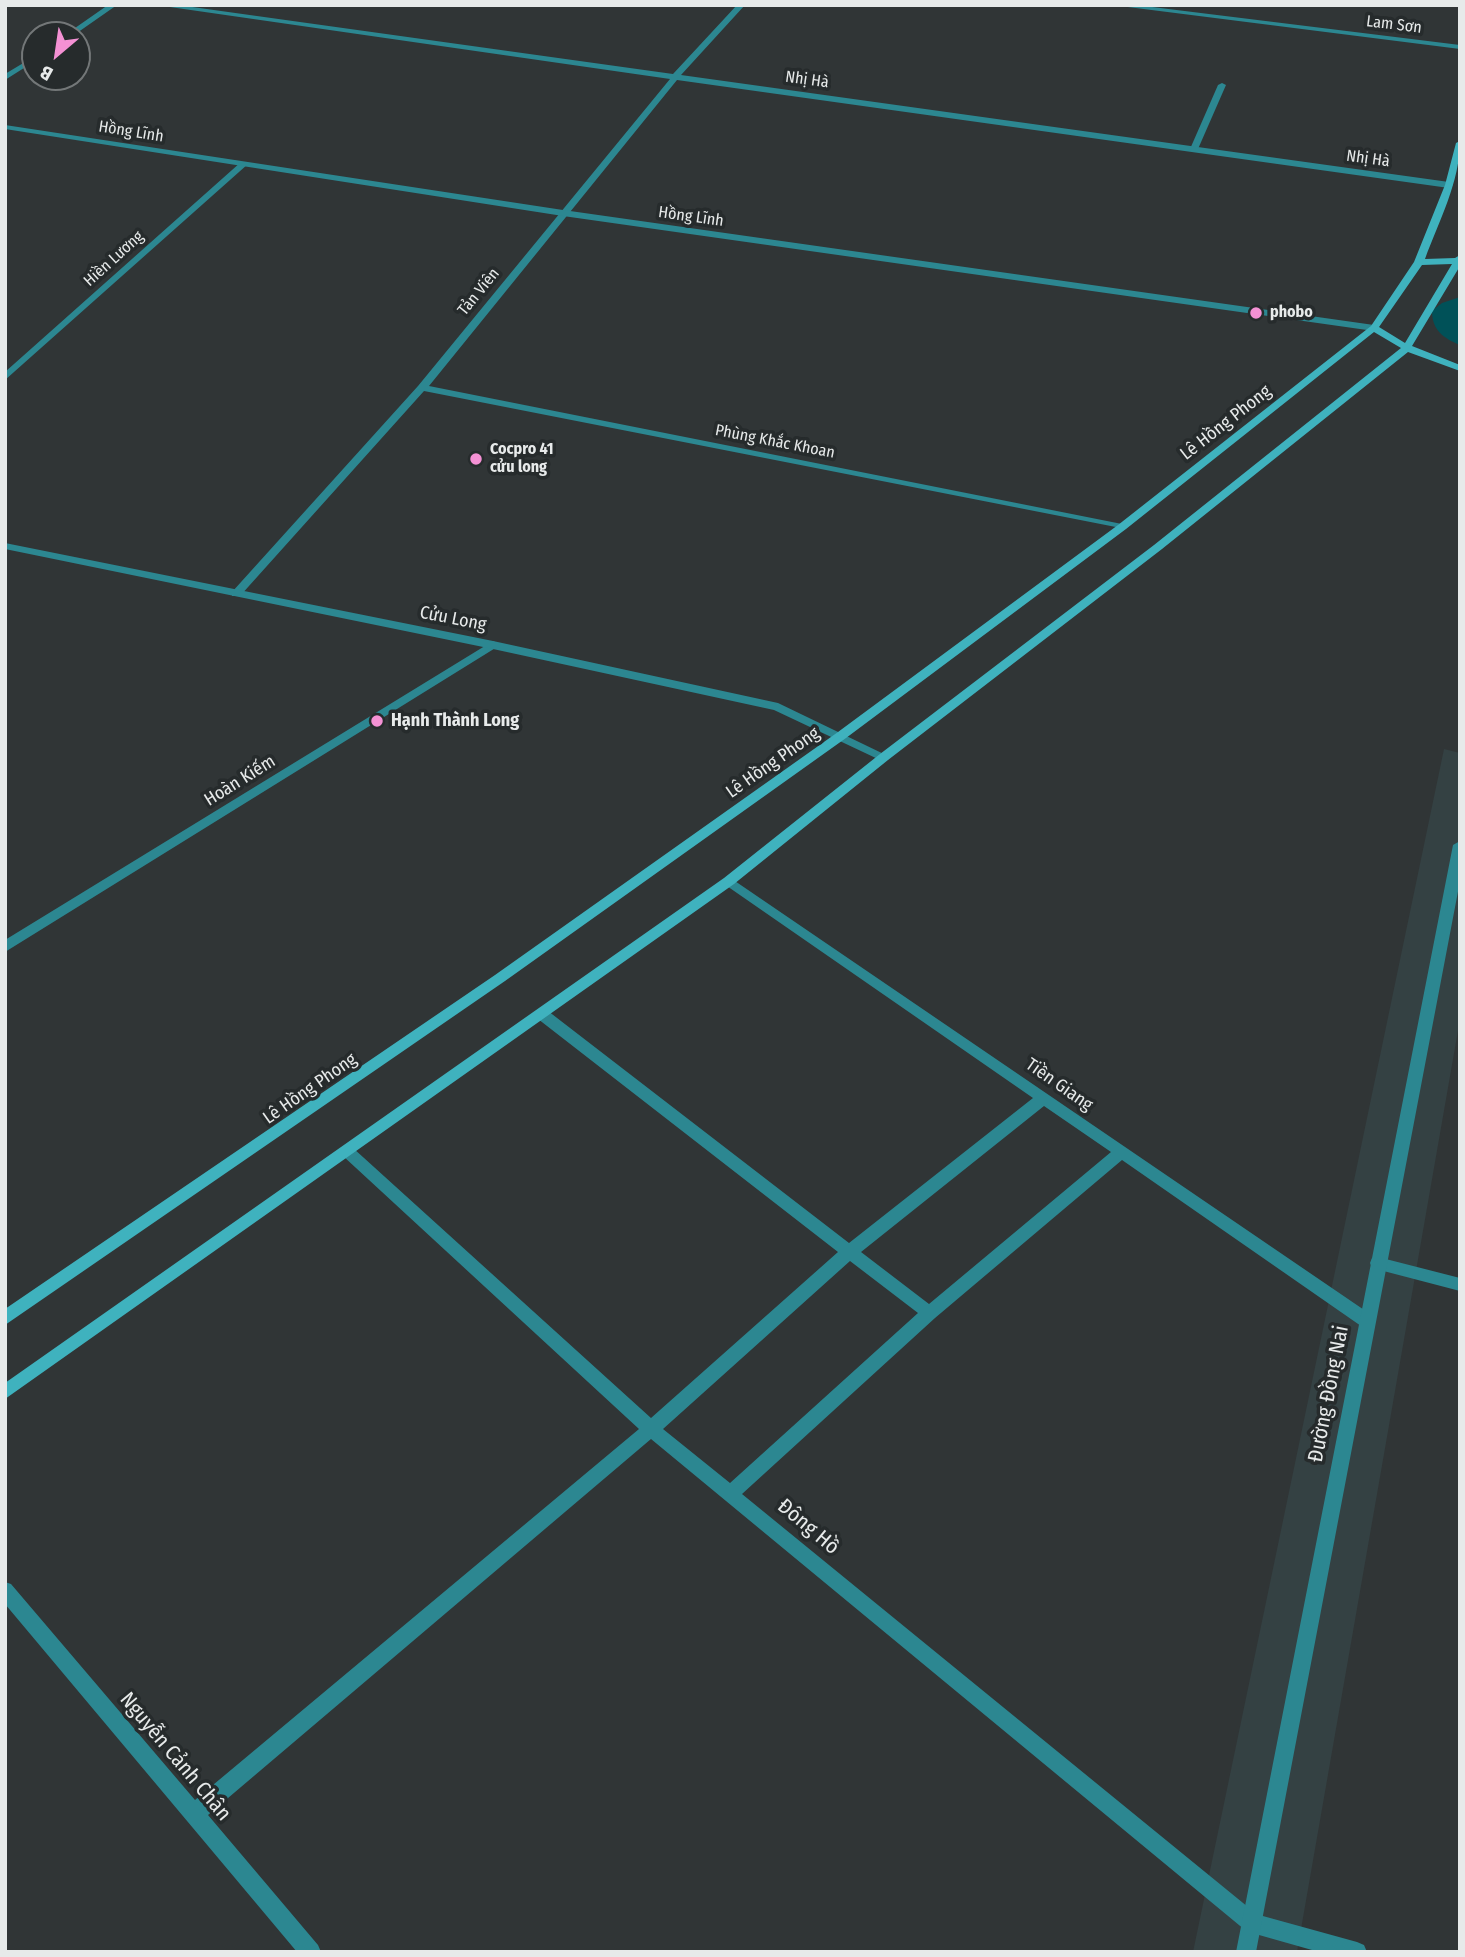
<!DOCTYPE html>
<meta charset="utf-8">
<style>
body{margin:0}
#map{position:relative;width:1465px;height:1957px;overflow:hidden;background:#303536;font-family:"Fira Sans Condensed",sans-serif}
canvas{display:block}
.frame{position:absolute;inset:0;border:7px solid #e7eaea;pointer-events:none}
.north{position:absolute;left:21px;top:21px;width:70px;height:70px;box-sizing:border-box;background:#262b2c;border:2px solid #737778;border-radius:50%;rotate:209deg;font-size:19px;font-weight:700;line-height:28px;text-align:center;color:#e7eaea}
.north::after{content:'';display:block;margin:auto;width:24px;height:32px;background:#f491d4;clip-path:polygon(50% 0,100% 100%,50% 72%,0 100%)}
</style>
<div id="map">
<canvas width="1465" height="1957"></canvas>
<div class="frame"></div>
<div class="north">B</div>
</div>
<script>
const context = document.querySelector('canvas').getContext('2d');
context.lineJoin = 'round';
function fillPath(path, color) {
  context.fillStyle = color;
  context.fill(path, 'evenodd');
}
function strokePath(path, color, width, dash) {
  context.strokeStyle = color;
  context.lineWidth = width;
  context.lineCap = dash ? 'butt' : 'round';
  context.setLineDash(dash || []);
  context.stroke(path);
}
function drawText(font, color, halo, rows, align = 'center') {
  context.font = font + ' "Fira Sans Condensed",sans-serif';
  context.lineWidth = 7;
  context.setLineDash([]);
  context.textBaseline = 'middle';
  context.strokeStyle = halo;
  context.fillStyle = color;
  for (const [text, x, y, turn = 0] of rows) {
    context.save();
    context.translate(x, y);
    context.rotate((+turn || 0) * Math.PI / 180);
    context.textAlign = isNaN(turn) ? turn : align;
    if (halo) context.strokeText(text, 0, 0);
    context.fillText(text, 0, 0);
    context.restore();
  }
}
const built = new Path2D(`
 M1444,749L1460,753V1019L1297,1952H1193Z`);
const green = new Path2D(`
 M1460,297V345C1443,338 1432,330 1432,311L1442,303Z`);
const service = new Path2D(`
 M1222,83L1226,85L1198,149L1191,151L1190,149L1218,85Z
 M1378,1257L1460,1278V1291L1372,1268L1370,1263L1372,1258Z
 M1252,1913L1357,1942L1364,1945L1367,1952H1319L1252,1933L1245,1930L1242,1923L1245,1916Z`);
const minor = new Path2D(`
 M108,5H117L74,35H65Z
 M156,5H178L673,74L737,5H745L681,75L1449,182L1453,185L1449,188L677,80L429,386L1122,524L1126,525V529L424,391L240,596H232V592L418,386L670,79Z
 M1112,5H1136L1460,45V49Z
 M35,56V61L5,80V74Z
 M241,162L248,164L5,380V372Z
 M493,641L497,643V647L5,952V940Z
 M729,877L1373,1316L1375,1321L1373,1326L1367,1328L1361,1326L1122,1160L935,1318L742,1494L1259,1916L1262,1923L1259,1930L1252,1933L1245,1930L651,1439L208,1815L318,1945L321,1952H297L5,1604V1582L11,1584L195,1800L639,1429L343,1156L340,1152L343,1148H353L651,1418L838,1252L538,1019L536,1015L538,1011H548L849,1243L1033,1098L724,884L722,881ZM1044,1106L1111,1152L929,1304L861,1252ZM850,1261L918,1313L730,1483L663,1429Z`);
const tertiary = new Path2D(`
 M5,125L563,210L1374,325L1379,328L1374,331L563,216L5,129Z
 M5,543L493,641L778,703L890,757L884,761L880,760L774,710L493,649L5,549Z
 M1460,841V881L1256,1952H1236L1453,845Z`);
const secondary = new Path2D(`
 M1460,141C1460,182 1439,221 1425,259L1455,258L1460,255V266L1412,346L1460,365V371L1408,352L1162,549L888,760L734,884L5,1399V1383L724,878L880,754L1154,545L1401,348L1374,332L1126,529L846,738L505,981L5,1325V1309L495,975L838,732L1118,525L1371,326L1414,262L1445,185L1456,143ZM1452,264L1405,343L1379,327L1422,265Z`);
const markers = [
 [1256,313,7,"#f491d4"],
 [476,459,7,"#f491d4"],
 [377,721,7,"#f491d4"]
];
const farStreetnames = [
 ["Lam Sơn",1394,25,7],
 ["Nhị Hà",807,80,8],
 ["Hồng Lĩnh",131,132,9],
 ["Nhị Hà",1368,159,8],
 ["Hồng Lĩnh",691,217,8],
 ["Hiền Lương",114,259,-42],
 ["Tản Viên",479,292,-51],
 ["Phùng Khắc Khoan",775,442,11]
];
const farPoinames = [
 ["phobo",1270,313],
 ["Cocpro 41",490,450],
 ["cửu long",490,468]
];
const streetNames = [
 ["Lê Hồng Phong",1226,423,-38],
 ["Cửu Long",453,619,11],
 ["Lê Hồng Phong",773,763,-35],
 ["Hoàn Kiếm",240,781,-32],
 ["Tiền Giang",1059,1085,35],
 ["Lê Hồng Phong",310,1089,-35]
];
const poiNames = [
 ["Hạnh Thành Long",391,721]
];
const nearStreetnames = [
 ["Đường Đồng Nai",1329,1394,-79],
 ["Đông Hồ",808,1527,40],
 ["Nguyễn Cảnh Chân",175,1757,50]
];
fillPath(built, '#344143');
fillPath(green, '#005158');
fillPath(service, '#2c8791');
fillPath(minor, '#2c8791');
fillPath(tertiary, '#2c8791');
fillPath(secondary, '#3fb2be');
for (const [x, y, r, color] of markers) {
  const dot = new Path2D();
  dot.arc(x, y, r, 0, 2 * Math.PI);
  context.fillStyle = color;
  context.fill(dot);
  strokePath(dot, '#262b2c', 2.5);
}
drawText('16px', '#e7eaea', '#262b2c', farStreetnames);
drawText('bold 16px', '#e7eaea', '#262b2c', farPoinames, 'left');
drawText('18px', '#e7eaea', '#262b2c', streetNames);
drawText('bold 18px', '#e7eaea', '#262b2c', poiNames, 'left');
drawText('21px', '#e7eaea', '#262b2c', nearStreetnames);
</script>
